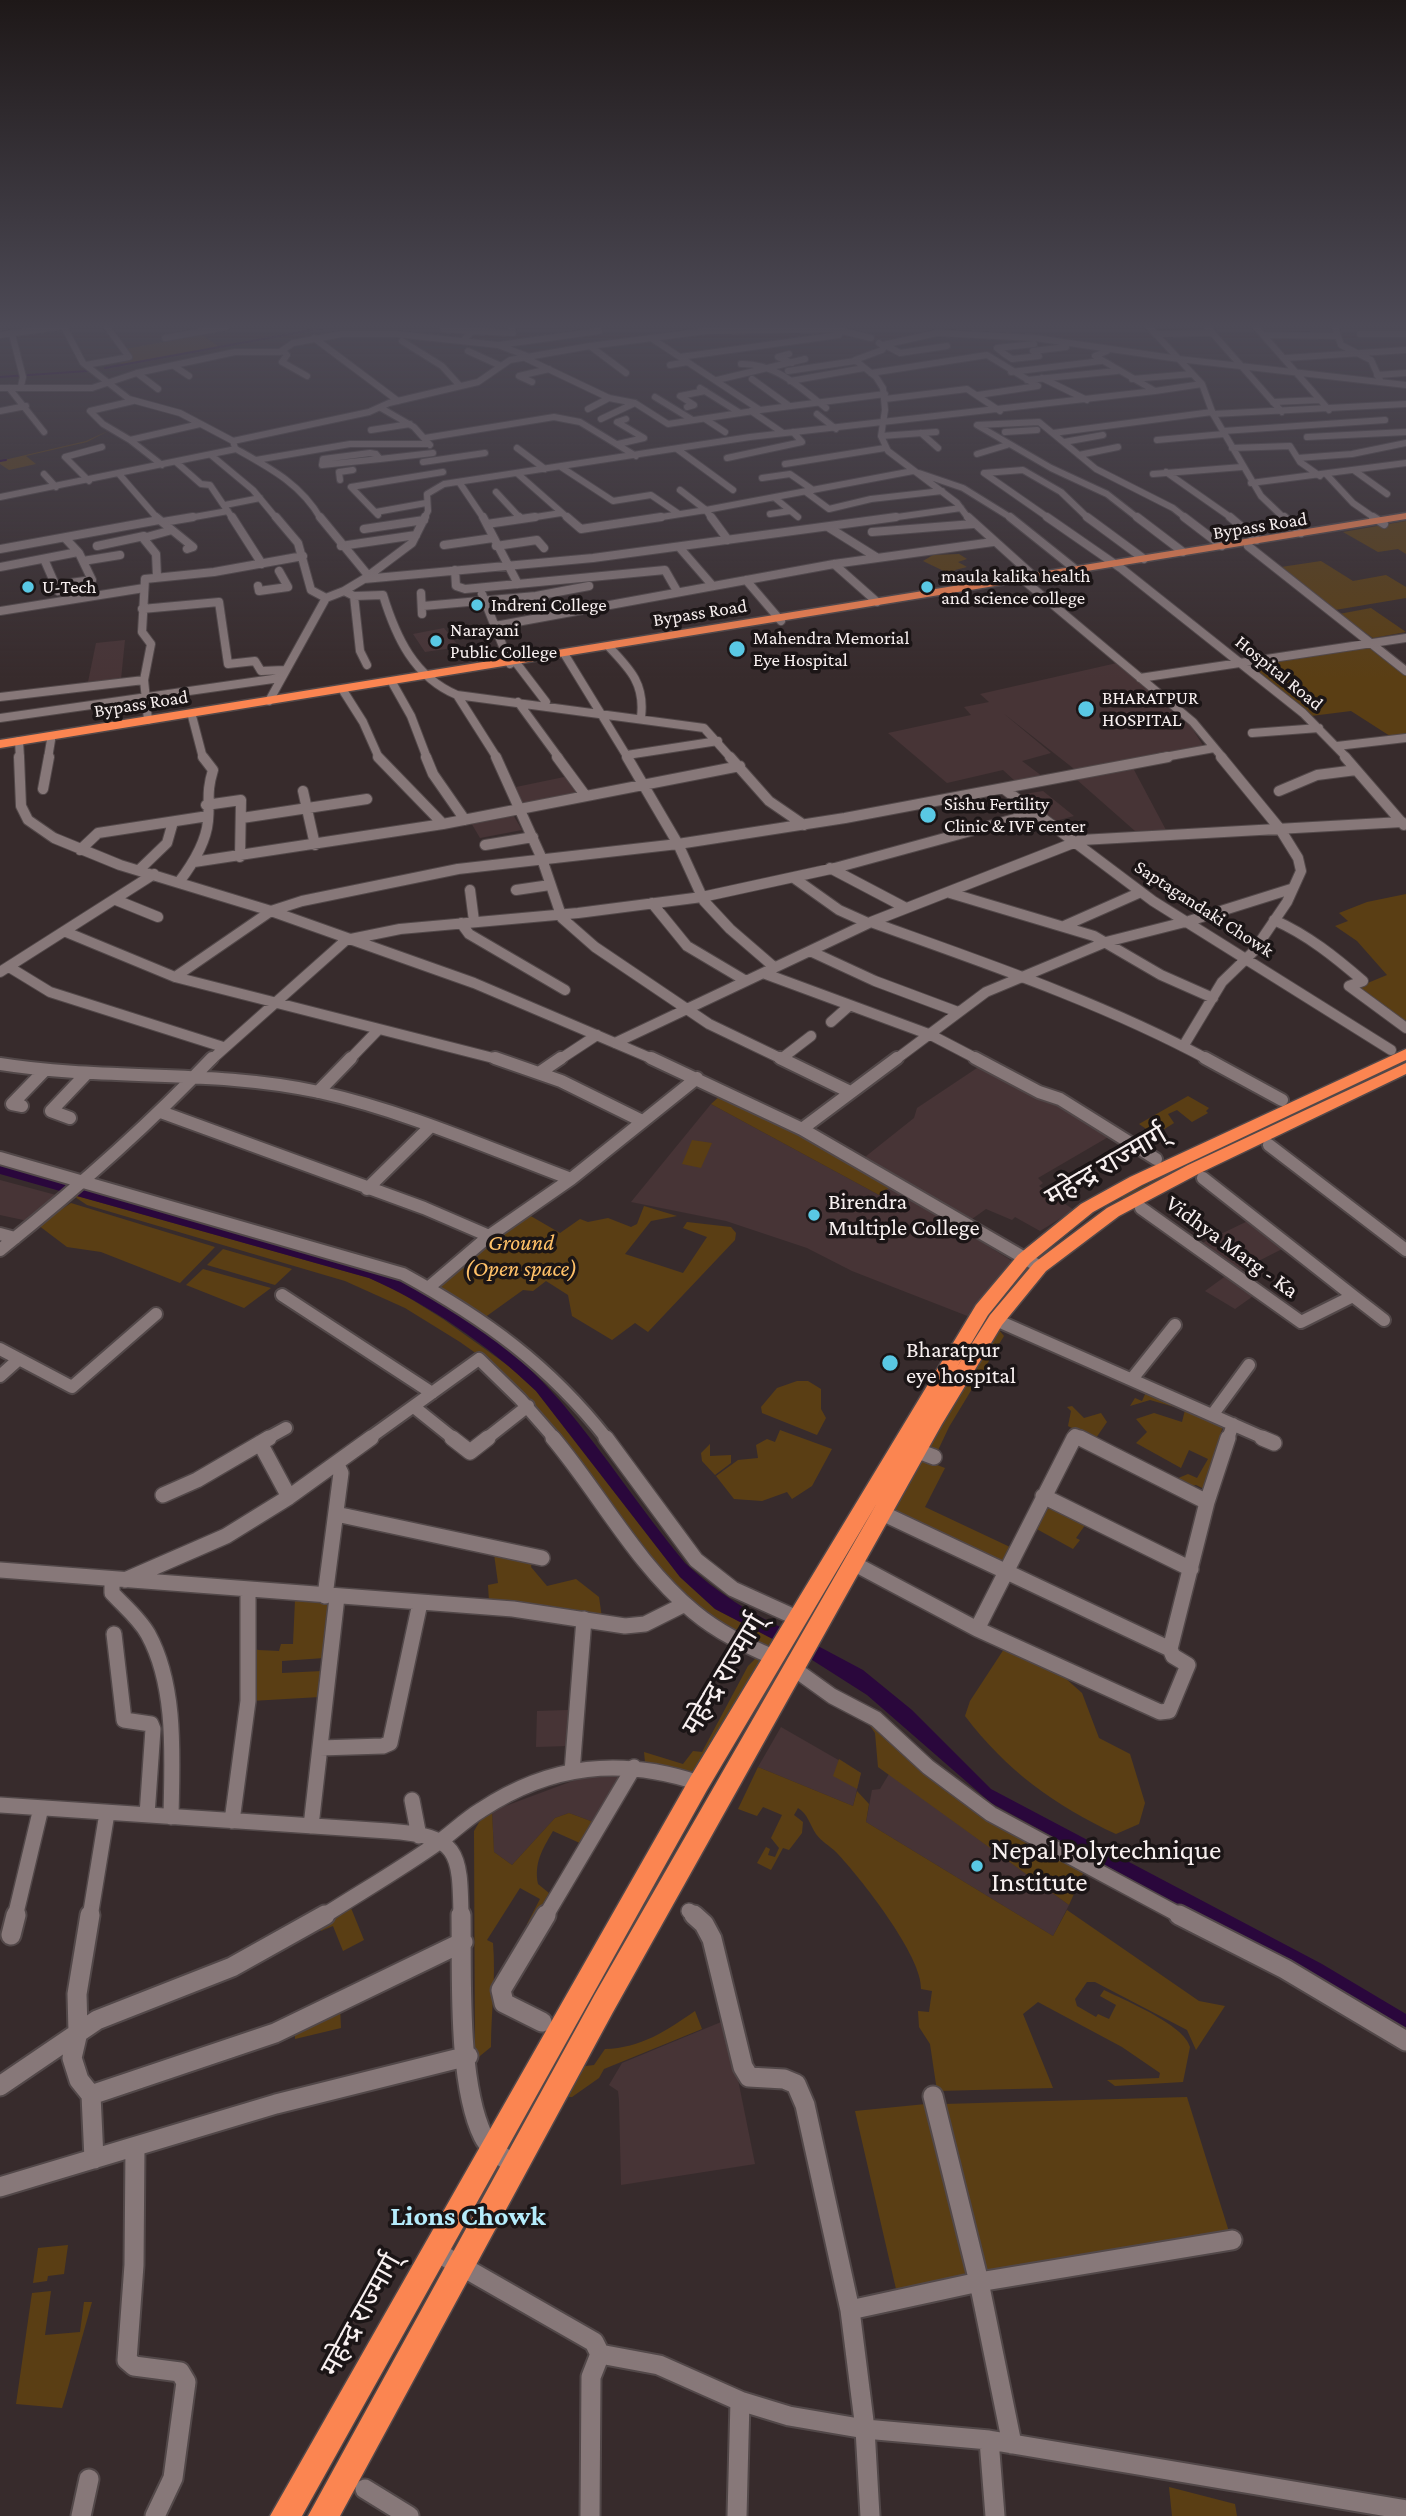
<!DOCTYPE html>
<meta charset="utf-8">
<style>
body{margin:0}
canvas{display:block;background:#372b2c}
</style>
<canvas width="1406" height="2516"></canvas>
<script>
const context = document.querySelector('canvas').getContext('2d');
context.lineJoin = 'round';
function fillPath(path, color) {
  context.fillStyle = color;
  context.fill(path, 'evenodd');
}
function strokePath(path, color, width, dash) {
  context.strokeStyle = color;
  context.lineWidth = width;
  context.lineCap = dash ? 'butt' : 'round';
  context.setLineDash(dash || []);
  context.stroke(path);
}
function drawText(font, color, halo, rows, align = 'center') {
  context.font = font + ' "Crimson Pro","Noto Sans Devanagari",serif';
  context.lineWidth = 7;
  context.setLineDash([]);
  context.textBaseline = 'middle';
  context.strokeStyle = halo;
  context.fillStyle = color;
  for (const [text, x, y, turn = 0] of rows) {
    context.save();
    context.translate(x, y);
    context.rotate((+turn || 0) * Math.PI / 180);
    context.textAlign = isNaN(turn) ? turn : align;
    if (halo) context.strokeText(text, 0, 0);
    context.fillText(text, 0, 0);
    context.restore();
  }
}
const built = new Path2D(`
 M444,628L470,660L462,662L452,648L425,652L413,634Z
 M125,640L121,679L88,682L96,643Z
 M1117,663L1190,725L1204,747L1078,772L1003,713L1051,753L1022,761L1042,776L1015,781L1003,770L947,783L888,733L971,715L964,707L989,702L980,694Z
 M1133,768L1166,830L1135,831L1076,779Z
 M569,776L582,794L523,807L516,787Z
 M1043,791L1074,816L1052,822L1018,795Z
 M512,813L522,830L480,838L470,821Z
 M983,1064L1040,1099L1053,1098L1110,1136L1038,1178L1043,1183L1039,1186L1074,1210L1040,1231L1015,1217L1012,1220L986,1209L972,1219L865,1157L914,1118L917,1108Z
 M711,1104L879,1195L891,1186L1012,1261L970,1317L852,1271L807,1248L726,1221L631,1202Z
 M0,1180L56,1195L57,1198L28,1221L0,1215Z
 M1252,1219L1286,1247L1235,1273L1198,1245Z
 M1227,1275L1256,1294L1235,1309L1205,1291Z
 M568,1710L567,1746L536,1747L537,1711Z
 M781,1727L861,1773L853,1806L758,1767Z
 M624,1774L596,1823L569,1813L555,1818L512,1865L494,1852L492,1811L586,1776Z
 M889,1774L1069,1905L1053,1936L866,1822L872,1790L880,1789Z
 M726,2020L755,2164L621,2185L619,2100L618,2091L609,2085L622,2063Z`);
const green = new Path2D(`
 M202,335L219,347L125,365L117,362L129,359L125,349Z
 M110,430L87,442L26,456L36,464L9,470L0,464V461L86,441Z
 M1406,521V554L1398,549L1378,552L1343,532Z
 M959,554L967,559L958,562L967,567L955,570L952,575L923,561L933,555Z
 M1321,561L1353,581L1386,575L1406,587V598L1335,610L1281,567Z
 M1371,608L1406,632L1373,638L1339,614Z
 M1370,646L1406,674V734L1390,736L1351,711L1311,716L1250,667V663Z
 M1406,894V1025L1358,987L1387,975L1357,941L1335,926L1348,921L1339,913L1367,902Z
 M1406,1060V1063L1124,1199L1121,1197Z
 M721,1095L798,1133L889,1188L879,1195L711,1104Z
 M1188,1096L1209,1108L1206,1111L1208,1113L1192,1122L1177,1110L1168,1114L1174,1123L1155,1135L1139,1124Z
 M692,1140L712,1143L701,1168L682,1164Z
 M77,1196L369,1278L398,1291L443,1319L510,1367L536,1391L680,1577L715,1609L787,1646L776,1653L707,1617L656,1565L484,1359L460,1342L405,1308L345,1281L87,1205L75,1197Z
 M71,1203L215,1247L180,1283L101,1252L67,1247L38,1225Z
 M644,1206L677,1216L651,1221L625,1254L683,1273L707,1237L683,1228L687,1222L731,1227L736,1233L735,1240L648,1332L635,1323L612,1340L572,1316L568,1295L546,1281L533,1291L523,1290L484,1318L436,1286L491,1240L529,1215L560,1233L580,1219L588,1222L608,1218L631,1227L637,1224Z
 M223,1249L292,1269L275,1285L207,1265Z
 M203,1269L271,1288L244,1308L186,1285Z
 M995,1325L1004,1336L949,1427L932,1463L945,1468L925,1507L1010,1547L1003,1565L889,1513Z
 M797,1381H808L821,1389V1409L826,1418L817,1435L762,1413L761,1407L777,1388Z
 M1147,1390L1223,1426L1204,1489L1196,1485L1185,1488L1068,1426L1071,1411L1067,1407L1072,1406L1084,1418L1101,1413L1107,1422L1096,1438L1124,1455L1126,1453L1176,1479L1188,1474L1197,1478L1208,1459L1189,1450L1181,1468L1136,1443L1147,1432L1136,1419L1154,1413L1182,1422L1185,1410L1150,1400L1130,1406L1135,1398L1142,1401Z
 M780,1430L832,1449L812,1486L792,1499L787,1492L762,1501L734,1499L716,1476L738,1460L758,1458L756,1445L767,1439L775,1442Z
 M710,1444V1456L731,1455V1463L715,1475L702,1461L701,1453Z
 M1044,1504L1088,1521L1076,1538L1080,1540L1073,1549L1033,1527Z
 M494,1554L532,1562L531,1567L547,1586L576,1579L599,1597L602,1618L520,1602L489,1601L488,1585L498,1583Z
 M295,1600L329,1603L324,1658L282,1661V1673L322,1671L320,1697L251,1701L254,1647L258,1650L279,1651L281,1644H293Z
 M1004,1649L1064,1677L1082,1693L1099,1738L1130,1754L1145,1803L1139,1824L1116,1834C1055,1806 1006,1770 965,1716L970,1701Z
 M767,1658L695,1774L645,1762L644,1752L683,1764L693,1751L702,1752L748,1666L755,1659Z
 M866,1720L898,1746L1085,1869L1069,1905L878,1767L875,1733Z
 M839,1759L861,1773L857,1789L833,1776Z
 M758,1767L853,1806L857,1791L869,1804L866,1822L1053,1936L1067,1910L1199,2001L1225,2006L1196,2050L1187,2030L1095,1982H1087L1075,1999L1077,2006L1096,2017L1098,2014L1109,2019L1116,2005L1100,1996L1104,1990C1124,2000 1185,2025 1190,2047L1183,2082L1115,2086L1107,2080L1159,2078L1160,2073L1122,2047L1038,2002L1023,2014L1053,2088L937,2091L930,2044L919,2027L918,2011L929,2012L932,1991L921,1989C923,1957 860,1877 836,1852C830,1846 821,1841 816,1834C810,1825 808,1814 798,1808L794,1815L803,1822L802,1833L789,1850L783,1848L771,1870L757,1863L766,1847L770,1849L768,1855L775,1857L779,1848L771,1838L782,1815L763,1807L757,1816L738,1809Z
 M492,1811L494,1852L512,1865L555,1818L569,1813L596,1823L582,1844L553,1831C542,1850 534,1863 538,1884L549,1893L530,1926L527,1924L540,1899L520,1888L487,1940L493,1943C496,1979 491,2012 491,2047L475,2060L474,1831L481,1819Z
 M351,1908L364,1940L343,1951L333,1926L321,1931L319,1927Z
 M340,2007L341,2028L295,2039V2030Z
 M695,2011L702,2029L604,2069L599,2078L572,2097H567L578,2067L594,2065L605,2049C641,2048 666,2031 695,2011Z
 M1187,2097L1230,2235L986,2271L944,2104Z
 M926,2104L970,2276L896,2289L855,2111Z
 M68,2245L64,2274L48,2276L47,2281L33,2283L38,2248Z
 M51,2291L45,2335L80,2332L84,2302H92L66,2395L62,2408L16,2404L32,2293Z
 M1169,2487L1235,2504L1237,2516H1172Z`);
const water = new Path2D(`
 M0,1165L76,1185L67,1193L0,1174Z
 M86,1187L367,1267C439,1295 511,1343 562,1403C605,1454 642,1511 685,1563C717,1593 751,1614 791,1632L784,1645L715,1609L680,1577L536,1391C488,1345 430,1305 369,1278L77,1196Z
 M818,1646L863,1670L912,1710L991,1789L1322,1964L1406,2014V2029L991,1803L867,1695L809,1658Z`);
const stream = new Path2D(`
 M513,327H558
 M317,329L330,327
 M105,368L312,330
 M0,377L87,371
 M0,461L6,460`);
const minorFar5 = new Path2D(`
 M64,327L83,363L129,399L180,413L233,441L235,448
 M1149,327L1202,384L1213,414L1261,496L1285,519
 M1207,327L1282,412
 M1256,327L1329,410
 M1335,327L1341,345L1371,360L1381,382
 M443,329L472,331
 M12,334L23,377L21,386
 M1156,334L1213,333
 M1360,334H1406
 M0,335L59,327
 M1264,335L1337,336
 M165,338L226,327
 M314,338L398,401
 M651,338L760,410L885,394
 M402,341L442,366L460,386
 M463,341L472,331L513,333L511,327
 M879,343L884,347L882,350L855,360L876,377L883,388L885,410L881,436L888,451L957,503L969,519
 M499,345L599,331
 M883,345L937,333L1035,338L1179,359L1406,385
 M885,345L900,353L947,346
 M590,346L626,373
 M283,351L287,355L282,362L307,376
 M468,351L501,366
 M1001,351L997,348L1034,344
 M1107,351L1095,356L1155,391L1202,384
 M1003,353L1012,359L1039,356L1033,351L1066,347
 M789,354L778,357L792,363
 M680,357L839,335
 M525,358L609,398L635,403L668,424L760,410
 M1286,358L1406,350
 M741,364C776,363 800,388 826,408
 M86,365L129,357L107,327
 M670,365L688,362
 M174,366L189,376
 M788,371L855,361
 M1011,372L1101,361
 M137,373L158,389
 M871,373L987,355L1038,386L978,395
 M1377,375L1406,373
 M1042,378L1087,400
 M752,379L788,405
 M1132,379L1192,374
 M717,380L805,359
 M1027,380L1117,371
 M790,381L864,368
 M532,382L519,376L549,369
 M0,388H92L137,373L235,352H280L293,343L342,334H396L498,345L527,356
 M9,388L44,432
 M700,388L740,413
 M655,397L691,419
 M885,399L967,389L1000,411
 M1273,402L1320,400
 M687,407L694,405L680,396L705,391
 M381,408L414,427L430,445
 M588,409L609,398
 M0,411L26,406
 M751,411L783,433
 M817,414L836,429
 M1213,414L1406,404
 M601,419L635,403
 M705,419L725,432
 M371,430L410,424
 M1223,431L1385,420
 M1005,432L1037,430
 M921,433L938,448
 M1053,433L1212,412
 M881,436L936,432
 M1307,437L1406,432
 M425,438L554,417L580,422L636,456
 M130,440L103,424L90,411L133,401
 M1157,440L1224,434
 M233,441L369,412L389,403L478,382L510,360L590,346L706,331L834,329L871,338
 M1064,442L1103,435
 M618,444L644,438L617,422L626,419
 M517,448L545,469
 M1232,448L1290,446L1300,462L1320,476
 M236,449C270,468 301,484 321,519
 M677,449L733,490
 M370,453L376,454L380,459L322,465L323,459Z
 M977,454L1007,445
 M211,455L253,490L277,519
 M1079,455L1118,447
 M727,458L802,442L793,432
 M1298,458L1352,454L1406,443
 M380,459L433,453
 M256,460L350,444H429
 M176,462L201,484L210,485L233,519
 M423,462L485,453
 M785,464L885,448
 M162,465L130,440L200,424
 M561,467L613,501L651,495L679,514
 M1355,471L1387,494
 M1166,472L1233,519
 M919,473L963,488L1013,519
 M44,474L56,487
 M119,474L158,519
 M518,474L569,519
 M1153,474L1242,467
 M1327,475L1353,503L1376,519
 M762,478L790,474L813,490
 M340,480L339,472L353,470
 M89,481L65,457L102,447
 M459,482L484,519
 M1251,483L1406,463
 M680,490L706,510
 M496,492L521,519
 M806,492L829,509L871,499L942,491
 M0,497L236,449
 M775,498L798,517
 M225,505L260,498
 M376,512L426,503
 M770,514L790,511
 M378,515L351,487L443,472
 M183,519L228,511
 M424,519L428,511L427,494L444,484L750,437L1155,391
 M523,519L561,513
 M649,519L706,510
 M712,519L706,510L913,471
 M883,519L961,508
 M1050,519L984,473L1023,470L1061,492L1089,519
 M1139,519L1107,494L1051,468L977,425L1039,422L1096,469L1173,508L1187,519`);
const minorFar4 = new Path2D(`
 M156,517L172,530L143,538L156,554L157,576
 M232,517L262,564
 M276,517L298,543L311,590L326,598
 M320,517L367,574
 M483,517L518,584
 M519,517L521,519
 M567,517L581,529L661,517
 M711,517L728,540
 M968,517L1038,580
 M1010,517L1080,573
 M1047,517L1122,569L1303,713L1347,758
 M1087,517L1144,559
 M1137,517L1183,552
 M1184,517L1222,546
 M1230,517L1257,540
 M1284,517L1301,533
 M1373,517L1384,524
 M163,522L193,517
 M487,524L535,517
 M828,527L876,557
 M364,529L424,520
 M172,530L193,547L187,549
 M872,532L973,524
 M444,545L493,538
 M97,546L144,536
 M341,546L416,535
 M496,546L537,540L544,548
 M1248,546L1406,671
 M679,547L712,585
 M0,549L159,520
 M44,559L58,591
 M83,561L120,555
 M834,564L877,602
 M0,567L78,552
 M455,570L456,586L465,589L665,570L677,591
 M1021,578L1193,722L1223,758
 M364,579L412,543L425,517
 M746,580L781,621
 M56,585L92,580L79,553L65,538
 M258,586L259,591L288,587L279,571
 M344,591L364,579L593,558L896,517
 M421,593L422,614
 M482,594L510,664
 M354,596L383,595C396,637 414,677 457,695L704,728L731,758
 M423,606L536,596L589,586
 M142,609L219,602L228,664L255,661L261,671L284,670
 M0,611L144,588
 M495,626L834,564L993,542
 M610,648C631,670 645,685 641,717
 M565,655L628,758
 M514,660L546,702L544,705
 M1140,678L1406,638
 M393,684L411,716L427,758
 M344,692L363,722L379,758
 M457,695L497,758
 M0,697L144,680
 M269,701L326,598L344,591L354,596L360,651L367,665
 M518,702L559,758
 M192,716L203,758
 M0,718L280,678
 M148,720L144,680L151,644L142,632L145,579L214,572L303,556
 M1252,733L1319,728
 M19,741L20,758
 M1337,746L1406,738
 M627,755L718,741
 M48,758L51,740
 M1159,758L1214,748`);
const minorFar3 = new Path2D(`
 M19,757L21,806L28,820L54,838L120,865L271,911L474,983L655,1060
 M378,757L443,824
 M426,757L433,774L465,820
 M496,757L542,859L562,918L595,947L709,1024L784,1060
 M557,757L585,795
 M627,757L678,844L704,901L730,929L774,967
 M730,757L769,801L804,825
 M1345,757L1404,825
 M43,789L49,757
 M1004,789L1153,901L1391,1050
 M303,791L315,845
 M1279,791L1317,775L1356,770
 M206,805L241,800L240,857
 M242,818L367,799
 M485,845L533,837
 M80,850L98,833L208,816
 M194,862L443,824L740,766
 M830,868L906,908
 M139,870L167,843L173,822
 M794,878L839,910L868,923
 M179,882C192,865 206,843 208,821C210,799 206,793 213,770L203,757
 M470,890L474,921
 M516,890L550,885
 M950,893L1094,936L1161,975L1213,998
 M116,900L158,917
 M652,903L687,946L746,981
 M1274,920C1308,935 1335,957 1363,981L1349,986L1406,1028
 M871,922C985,963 1101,1002 1209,1060
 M461,923L469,934L565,990
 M1064,926L1141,892
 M66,932L175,977L501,1060
 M810,951L875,981L958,1012
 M9,967L50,992L223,1047
 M0,972L154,874
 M763,973L931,1035L979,1060
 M175,977L271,911L302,901L458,869L678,844L845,818L1168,757
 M831,1022L849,1006
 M615,1043L871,922L1081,840L1402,822
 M1184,1045L1222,982L1253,952L1287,902L1301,871L1298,858L1280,829L1221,757
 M781,1059L811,1036
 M211,1060L346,940L400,929L578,913L702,897L835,868L1033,814
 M349,1060L378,1030
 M559,1060L597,1035
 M895,1060L986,992L1106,942L1189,921L1291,889`);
const minorFar2 = new Path2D(`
 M495,1058L561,1081L642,1121
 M651,1058L802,1129L1040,1267
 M780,1058L850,1092
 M975,1058L1039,1092L1060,1099L1156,1159
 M1205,1058L1282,1100
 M0,1064C105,1081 214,1069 319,1092C405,1111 488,1148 571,1179
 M539,1073L561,1058
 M318,1092L351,1058
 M22,1106L12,1104L44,1071
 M161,1112L424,1208L489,1236L571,1179L697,1078
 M70,1118L51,1111L87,1073
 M802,1129L897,1058
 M1269,1145L1406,1250
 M0,1158L403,1274C485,1319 549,1365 607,1439
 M367,1189L431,1126
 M1141,1208L1301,1322L1353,1296L1203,1178
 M0,1234L15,1238
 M0,1250C75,1190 146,1128 212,1058
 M428,1288L489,1236
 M282,1295L432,1393
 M1353,1296L1384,1320
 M996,1320L1266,1439
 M0,1349L72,1387L156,1314
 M0,1376L19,1359
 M1132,1379L1175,1325
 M414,1407L454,1439
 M1213,1414L1249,1365
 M266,1439L286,1428
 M368,1439L479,1359L520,1399L555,1439
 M486,1439L528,1406
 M1073,1439L1075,1435L1084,1439
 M1228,1439L1233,1424`);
const minorFar1 = new Path2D(`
 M452,1438L470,1452L488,1438
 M553,1438C600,1494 637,1565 694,1612C718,1632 745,1645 773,1657
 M606,1438L696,1560L733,1589L797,1618
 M1080,1438L1207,1502
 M1262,1438L1274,1443
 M260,1443L289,1497
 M918,1451L934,1457
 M163,1495L197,1480L269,1438
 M1043,1496L1191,1569
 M882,1513L1170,1649L1207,1502L1228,1438
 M336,1514L542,1558
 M853,1563L977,1629L1074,1438
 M0,1570L513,1609L625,1626L645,1624L685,1604
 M112,1579V1593C124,1606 139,1618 148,1634C177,1687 172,1758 171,1817
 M125,1580L226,1536L289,1497L371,1438
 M325,1596L341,1473L337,1465
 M977,1629L1160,1712L1169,1711L1188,1665L1173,1656L1170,1649
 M114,1634L124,1720L151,1724L153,1729L147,1815
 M793,1668L832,1696L876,1719L928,1767L991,1814L1183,1917
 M320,1748L383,1746L390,1743L420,1603
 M572,1772L584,1619
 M412,1800L419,1836
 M0,1805L388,1831C459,1836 460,1850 461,1917
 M232,1821L248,1701V1590
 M311,1826L337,1597
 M689,1911L696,1917
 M15,1917L41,1808
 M90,1917L107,1813
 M322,1917C361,1892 401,1869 439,1842C453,1832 466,1819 481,1810C551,1764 621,1757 699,1783
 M545,1917L634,1767`);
const minor = new Path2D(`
 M90,1915L77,1994L78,2032L72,2058L79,2080L91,2095L275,2033L463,1942
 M461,1915C462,1975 457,2082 483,2136C489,2149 503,2157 514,2165
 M694,1915L704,1924L712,1939L743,2067L749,2077L784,2079L796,2084L805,2105L850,2310L865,2429L870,2516
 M1179,1915L1285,1969L1406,2041
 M11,1935L16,1915
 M542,2022L504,2003L501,1990L546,1915
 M0,2086L97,2020L232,1967L325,1915
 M91,2095L94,2159
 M933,2096L979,2282L1012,2444
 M135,2147L134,2265L127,2360L134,2366L180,2372L186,2382L173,2478L155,2516
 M0,2187L276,2104L468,2056
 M435,2251L594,2342L600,2354L591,2377L590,2516
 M850,2310L979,2282L1232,2240
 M600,2354L659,2365L740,2401L789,2416L865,2429L989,2440L1406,2510
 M989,2440L995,2516
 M365,2489L409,2516
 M81,2516L89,2479
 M737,2516L740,2401`);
const highway = new Path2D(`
 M1406,513V519L0,748V740Z
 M1406,1049V1060L1142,1185L1093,1212L1030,1263L988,1315L957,1367L990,1315L1034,1263L1107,1208L1188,1165L1406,1063V1074L1200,1173L1119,1216L1046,1271L1002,1325L942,1424L613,2012L340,2516H308L595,1994L877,1503L707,1790L302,2516H270L691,1776L976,1305L1018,1255L1081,1204L1130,1177Z`);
const markers = [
 [28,587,7,"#59c8e4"],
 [927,587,7,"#59c8e4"],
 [477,605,7,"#59c8e4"],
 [436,641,7,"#59c8e4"],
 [737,649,9,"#59c8e4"],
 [1086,709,9,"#59c8e4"],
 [928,815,9,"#59c8e4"],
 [814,1215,7,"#59c8e4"],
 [890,1363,9,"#59c8e4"],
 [977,1866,7,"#59c8e4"]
];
const farStreetnames = [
 ["Bypass Road",1260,526,-9],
 ["Bypass Road",700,613,-9],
 ["Hospital Road",1279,673,39],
 ["Bypass Road",141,704,-9],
 ["Saptagandaki Chowk",1204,909,33]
];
const farPoinames = [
 ["maula kalika health",941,576],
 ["and science college",941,598],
 ["U-Tech",42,587],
 ["Indreni College",491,605],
 ["Narayani",450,630],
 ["Public College",450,652],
 ["Mahendra Memorial",753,638],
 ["Eye Hospital",753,660],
 ["BHARATPUR",1102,698],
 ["HOSPITAL",1102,720],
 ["Sishu Fertility",944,804],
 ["Clinic & IVF center",944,826]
];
const poiNames = [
 ["Birendra",828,1202],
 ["Multiple College",828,1228],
 ["Bharatpur",906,1350],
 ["eye hospital",906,1376]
];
const parkNames = [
 ["Ground",521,1243],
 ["(Open space)",521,1269]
];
const streetNames = [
 ["Vidhya Marg - Ka",1232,1247,36]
];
const nearStreetnames = [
 ["महेन्द्र राज्मार्ग्",1106,1166,-30],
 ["महेन्द्र राज्मार्ग्",724,1675,-59],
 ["महेन्द्र राज्मार्ग्",361,2315,-61]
];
const nearPoinames = [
 ["Nepal Polytechnique",991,1850],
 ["Institute",991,1882]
];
const nearNeighbourhoodnames = [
 ["Lions Chowk",468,2216]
];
fillPath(built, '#473436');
fillPath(green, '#5a3e14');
fillPath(water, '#2a073c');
strokePath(stream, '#2a073c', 2);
strokePath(minorFar5, '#524849', 8);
strokePath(minorFar4, '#524849', 10);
strokePath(minorFar3, '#524849', 12);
strokePath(minorFar2, '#524849', 16);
strokePath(minorFar1, '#524849', 18);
strokePath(minor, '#524849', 23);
strokePath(highway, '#524849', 3);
strokePath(minorFar5, '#877879', 6);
strokePath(minorFar4, '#877879', 8);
strokePath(minorFar3, '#877879', 10);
strokePath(minorFar2, '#877879', 12);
strokePath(minorFar1, '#877879', 15);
strokePath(minor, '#877879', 19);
fillPath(highway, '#fb8551');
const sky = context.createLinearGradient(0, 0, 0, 679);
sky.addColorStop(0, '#1e1818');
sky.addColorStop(0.48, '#4d4a56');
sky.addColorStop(1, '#4d4a5600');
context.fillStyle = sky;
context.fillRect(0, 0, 1406, 679);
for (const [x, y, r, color] of markers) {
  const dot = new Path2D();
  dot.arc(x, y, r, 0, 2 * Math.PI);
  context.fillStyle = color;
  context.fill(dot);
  strokePath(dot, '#1b1516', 2.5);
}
drawText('19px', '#f8f0f0', '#1b1516', farStreetnames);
drawText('19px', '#f8f0f0', '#1b1516', farPoinames, 'left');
drawText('23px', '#f8f0f0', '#1b1516', poiNames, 'left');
drawText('italic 23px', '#ffc168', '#1b1516', parkNames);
drawText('23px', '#f8f0f0', '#1b1516', streetNames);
drawText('28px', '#f8f0f0', '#1b1516', nearStreetnames);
drawText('28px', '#f8f0f0', '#1b1516', nearPoinames, 'left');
drawText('bold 28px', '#b5ecfc', '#1b1516', nearNeighbourhoodnames);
</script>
